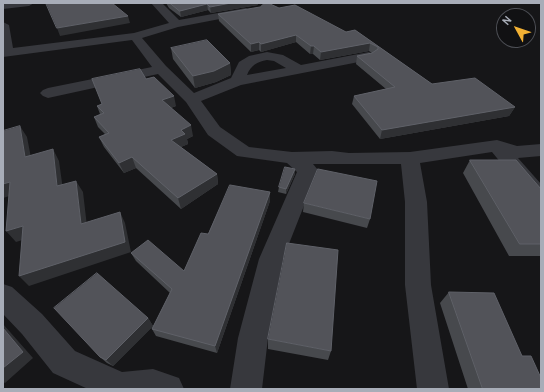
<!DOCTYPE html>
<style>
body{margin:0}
#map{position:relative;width:544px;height:392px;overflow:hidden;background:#161618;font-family:Overpass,sans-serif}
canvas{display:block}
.frame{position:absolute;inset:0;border:4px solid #a8adb8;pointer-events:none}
.north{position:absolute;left:496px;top:8px;width:40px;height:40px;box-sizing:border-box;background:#111113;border:1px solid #4d4f55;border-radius:50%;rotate:310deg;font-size:11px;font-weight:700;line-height:16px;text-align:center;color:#a8adb8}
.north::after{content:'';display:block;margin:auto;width:14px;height:18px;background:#f2b134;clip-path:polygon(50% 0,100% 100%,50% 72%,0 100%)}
</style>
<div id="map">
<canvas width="544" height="392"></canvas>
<div class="frame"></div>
<div class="north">N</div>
</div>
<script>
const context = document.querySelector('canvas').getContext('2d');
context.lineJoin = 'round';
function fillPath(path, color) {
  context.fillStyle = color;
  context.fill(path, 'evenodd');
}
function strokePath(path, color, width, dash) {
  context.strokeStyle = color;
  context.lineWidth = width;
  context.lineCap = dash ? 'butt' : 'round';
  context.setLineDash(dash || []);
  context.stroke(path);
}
const street = new Path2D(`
 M3,3H34L29,6L3,9Z
 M151,3H162L179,20L246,8L251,11L246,14L178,27L142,38L166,66L194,93L231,78L239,62L249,56L267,52L283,55L301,65L369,52L375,56L369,60L241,85L201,101L220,127L249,147L292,152L332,151L349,153L410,152L497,140L517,146L541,144V156L518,158L541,184V206L534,203L492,152L420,163L427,202L431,285L449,389H417L405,285V202L401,164H313L318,170L283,259L268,338L262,389H230L238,338L259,259L297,172L287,163L237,156L208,135L186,102L158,74L48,98L43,96L40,93L43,90L48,88L152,67L132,40L3,57V22L9,25L13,48L134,33L169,23ZM267,60L274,61L286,68L247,75C251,65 257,62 267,60Z
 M3,284L12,287L42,314L75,351L122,372L153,369L179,378L184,389H88L53,373L22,334L3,314Z`);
const wall = new Path2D(`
 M166,3H258V5L211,13L208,10L181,17L169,8Z
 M279,8L346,32L355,30L432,84L515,107L509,116L380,139L352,104L354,96L386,89L356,64L357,56L372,53L369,51L320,60L313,54H310L296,42L261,52L259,50L251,52L219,21L218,14Z
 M171,48L230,63L231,75L216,82L195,88L173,59Z
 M146,79L176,106L171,108L193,136L187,139L188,144L181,147L217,174L218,184L181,209L136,168L124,173L104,147L99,137L105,134L98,127L94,117L100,114L97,106L102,104Z
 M470,160L541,189V256H509L463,173Z
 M295,169V174L286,194L278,192L279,187Z
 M270,192V201L217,353L156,336L152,329L170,293L136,261L131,253L184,271L208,234Z
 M304,203L370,219L367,228L303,212Z
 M449,292L522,356L541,389H468L440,303Z
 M148,318L153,326L113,366L107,363L100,357Z
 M268,339L331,351L328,360L268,349Z`);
const shadedWall = new Path2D(`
 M231,3H258V5L211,13L210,7Z
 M207,4L208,10L181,17L180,11Z
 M128,16L130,23L60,36L57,28Z
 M296,35V42L261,52V44Z
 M259,42V50L251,52V44Z
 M370,43L369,51L320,60L321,52Z
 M311,46H314L313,54H310Z
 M230,63L231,75L216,82L195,88L193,76Z
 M174,96L176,106L165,110L162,100Z
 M515,107L509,116L380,139L382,130Z
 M191,125L193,136L187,139L188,144L174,150L171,140L181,130Z
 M20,126L27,137L33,168L25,157Z
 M53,149L59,161L64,197L57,186Z
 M132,157L136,168L124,173L119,163Z
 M295,169V174L286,194V189Z
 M217,174L218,184L181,209L178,198Z
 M76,181L83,192L88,235L81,224Z
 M10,182L19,193L3,198V184Z
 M270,192V201L217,353L215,346Z
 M120,212L125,223L131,252L29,286L19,276Z
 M23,226L32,237L16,242L6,231Z
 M148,318L153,326L113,366L106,360Z
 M3,324L33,358L5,383L3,382Z`);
const building = new Path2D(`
 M46,3H112L128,16L57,28Z
 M170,3H231L210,7L207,4L180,11Z
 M265,3H268L279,8L295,5L346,32L355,30L432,84L475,78L515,107L382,130L354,96L395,87L357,56L372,53L378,49V47L370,43L321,52L314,46H311L296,35L261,44L259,42L251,44L218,14L260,7Z
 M207,40L230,63L214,71L193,76L171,48Z
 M140,69L146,79L154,77L174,96L162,100L191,125L181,130L185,134L171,140L217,174L178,198L132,157L119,163L99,137L109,133L94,117L104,113L97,106L102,104L92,79Z
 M20,126L25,157L53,149L57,186L76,181L81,224L120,212L125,242L19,276L23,226L6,231L10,182L3,184V131Z
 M470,160H516L541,189V244H520Z
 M285,167L295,169L286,189L279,187Z
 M318,169L377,181L370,219L304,203Z
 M230,185L270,192L215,346L152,329L172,289L131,253L148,240L184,271L201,233L208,234Z
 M287,243L338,250L331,351L268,339Z
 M97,273L148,318L106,360L100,357L54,308Z
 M449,292L494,293L522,356H531L541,378V389H483Z
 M3,328L23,352L3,368Z`);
fillPath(street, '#37383d');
fillPath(wall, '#47494d');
fillPath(shadedWall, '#2f3033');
fillPath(building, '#525359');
strokePath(building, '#5f6168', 1);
</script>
